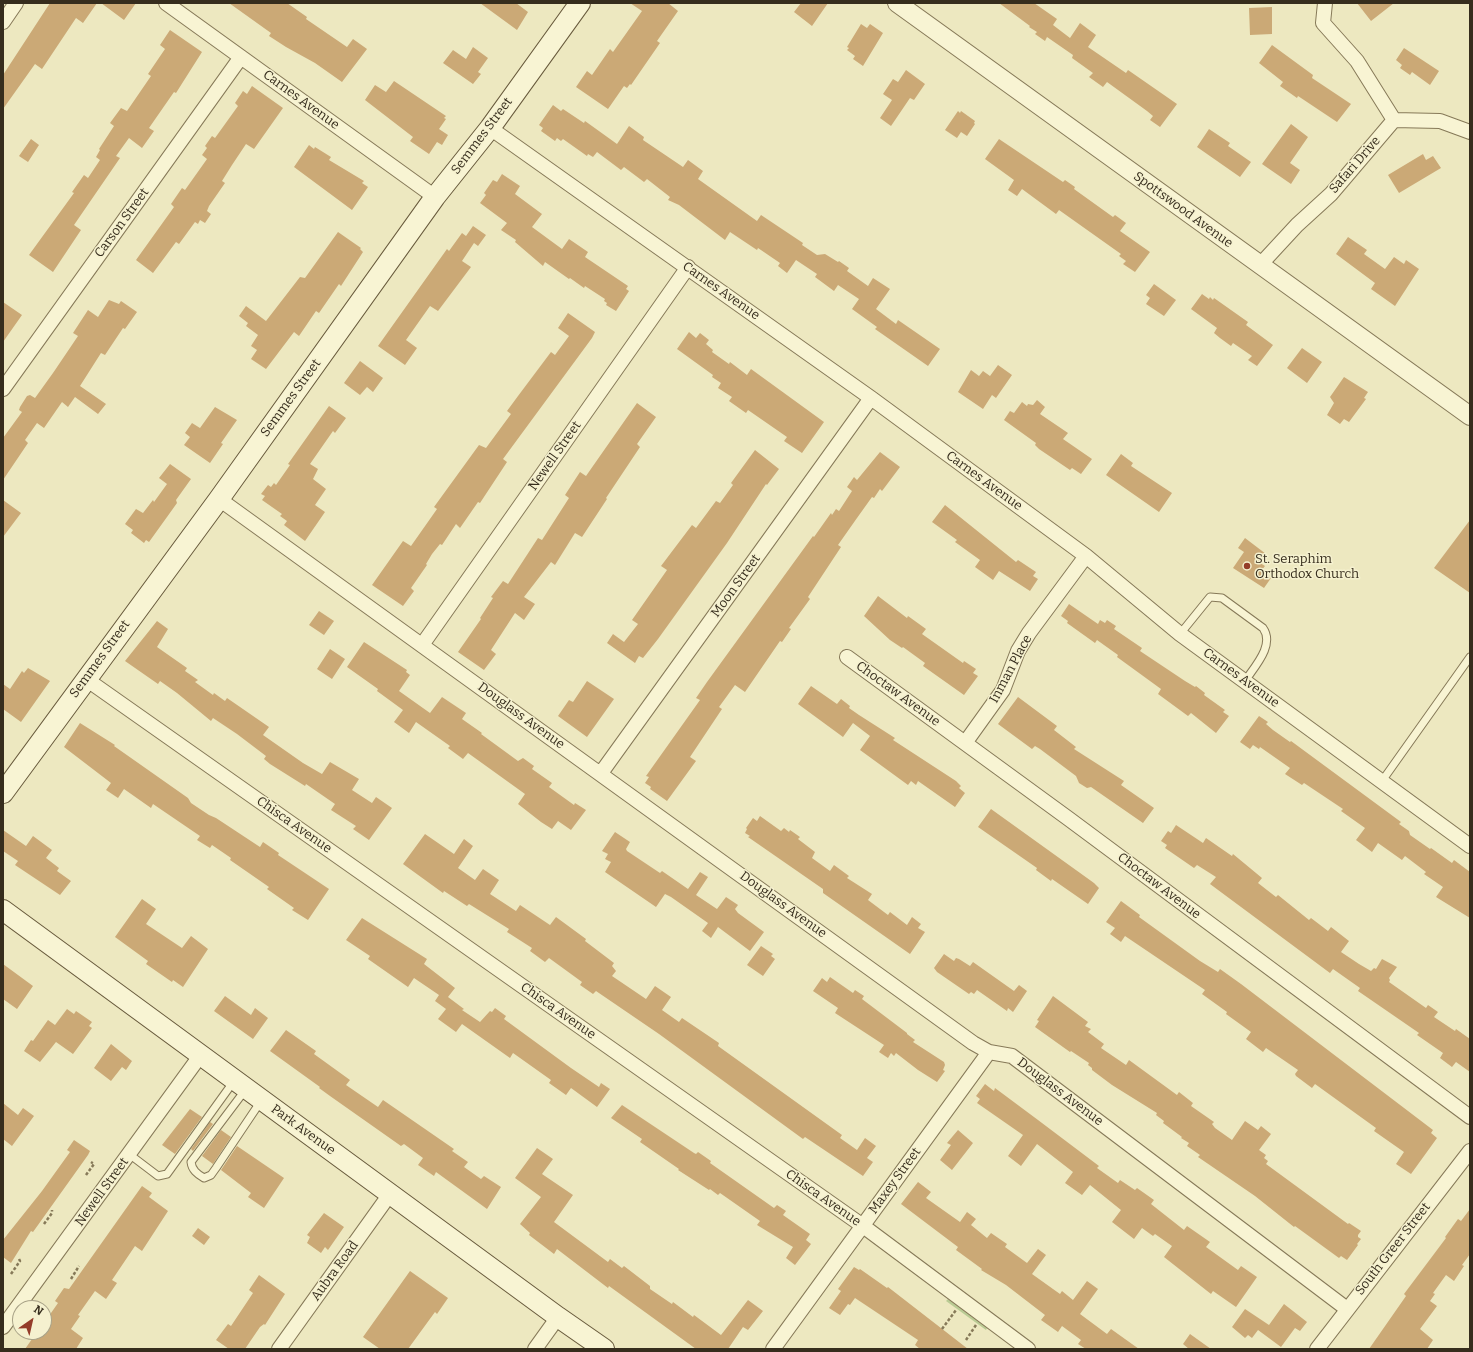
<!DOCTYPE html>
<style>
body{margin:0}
#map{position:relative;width:1473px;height:1352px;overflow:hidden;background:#ede8c0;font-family:Bitter,serif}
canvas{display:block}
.frame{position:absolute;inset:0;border:4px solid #362d1d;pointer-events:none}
.north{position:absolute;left:12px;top:1300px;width:40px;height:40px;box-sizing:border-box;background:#f5f1cf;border:1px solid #a9a388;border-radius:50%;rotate:34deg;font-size:11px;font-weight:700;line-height:16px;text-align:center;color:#362d1d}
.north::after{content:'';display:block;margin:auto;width:14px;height:18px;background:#943c29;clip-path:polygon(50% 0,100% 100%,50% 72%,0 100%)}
</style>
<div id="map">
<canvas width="1473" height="1352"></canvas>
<div class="frame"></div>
<div class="north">N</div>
</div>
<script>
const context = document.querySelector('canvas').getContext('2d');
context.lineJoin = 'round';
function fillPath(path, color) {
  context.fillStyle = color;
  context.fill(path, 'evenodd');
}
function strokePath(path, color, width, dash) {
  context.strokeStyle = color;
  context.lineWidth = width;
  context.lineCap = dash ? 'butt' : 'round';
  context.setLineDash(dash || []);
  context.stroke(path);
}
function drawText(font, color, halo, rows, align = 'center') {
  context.font = font + ' Bitter,serif';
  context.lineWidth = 3;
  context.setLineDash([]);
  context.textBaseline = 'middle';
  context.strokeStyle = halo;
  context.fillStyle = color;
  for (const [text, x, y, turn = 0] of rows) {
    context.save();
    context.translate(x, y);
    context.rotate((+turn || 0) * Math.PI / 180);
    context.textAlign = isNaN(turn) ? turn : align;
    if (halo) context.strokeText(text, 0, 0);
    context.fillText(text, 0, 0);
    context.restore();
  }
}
const green = new Path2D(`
 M948,1299L987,1328L986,1330L946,1301Z`);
const building = new Path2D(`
 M50,3H97L83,23L76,18L42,69L35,64L3,109V75Z
 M101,3H136L124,20Z
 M229,3H287L307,17L306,19L347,47L353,39L367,49L342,82L315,63L286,47L269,36L271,33Z
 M480,3H516L528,12L517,30Z
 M630,3H668L678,11L657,41L660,43L631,85L630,84L627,88L624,86L608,109L576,87L587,71L592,75L610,49L613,52L642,11Z
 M801,3H828L812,26L794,12Z
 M999,3H1034L1057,19L1053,25L1070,38L1080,23L1096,35L1088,47L1126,73L1128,70L1177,104L1160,127L1150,120L1153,116L1147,111L1107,82L1103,87L1089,77L1093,73L1072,58L1073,55L1047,37L1045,41L1035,34L1037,32L1029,27L1030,26Z
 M1357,3H1394L1371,21Z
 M1272,7V34L1250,35L1249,8Z
 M861,24L867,28L870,24L883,33L863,66L853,59L855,56L847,50L849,48L847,47Z
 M170,30L202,52L176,93L174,92L149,128L154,131L142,148L129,138L116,156L120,158L74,225L81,230L53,272L29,255L74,193L72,192L84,175L88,178L100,160L96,157L100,150L99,149L114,126L110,123L121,108L127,111L151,76L148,74L165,49L160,45Z
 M1272,45L1313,75L1312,78L1351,104L1337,122L1298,96L1297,98L1280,86L1283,82L1259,63Z
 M473,47L488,58L478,72L481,74L473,84L443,63L453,50L466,59Z
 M1404,48L1439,71L1430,85L1412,72L1410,75L1400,68L1402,65L1396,60Z
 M906,70L925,84L914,100L910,98L891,126L880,118L892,100L883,94L893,79L898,82Z
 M394,81L446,116L444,118L446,119L439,129L448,135L442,145L437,142L429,154L410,141L413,137L365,100L375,85L386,92Z
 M252,86L283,108L254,149L246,144L232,165L222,181L225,183L209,206L207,211L211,214L205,223L200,220L198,224L195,222L179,244L176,242L153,273L136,260L174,207L171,204L182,188L185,190L207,159L202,155L207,148L205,146L212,136L215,138L238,106L235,103L243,91L247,94Z
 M553,105L561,111L563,109L584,123L585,121L617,144L629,126L644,137L643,140L683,167L688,160L703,171L698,179L757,221L761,215L803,243L802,245L817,255L825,254L838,262L839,261L849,268L847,271L868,286L873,278L890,289L876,309L896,324L898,320L940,349L928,366L875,329L877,327L852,309L859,299L838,285L834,291L815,277L817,274L796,260L787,273L778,266L780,263L758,248L757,250L730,232L725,240L679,205L668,200L670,197L647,179L644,182L624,167L621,170L597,152L593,157L588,154L587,156L563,139L561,141L557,138L555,141L541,131L543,128L539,125Z
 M958,111L960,113L961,111L975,121L974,123L975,124L967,136L961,132L957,138L945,130Z
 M1291,124L1308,137L1290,163L1300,170L1291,184L1262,164Z
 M1209,129L1230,143L1228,146L1251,162L1240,177L1197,147Z
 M31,139L39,145L28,162L19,156Z
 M999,139L1063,182L1065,180L1075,187L1074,189L1113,217L1115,215L1126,223L1120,231L1150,252L1135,272L1123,264L1126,261L1119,256L1121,254L1059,210L1056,214L1022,189L1017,196L1008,190L1014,180L985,159Z
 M309,145L314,149L315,147L331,157L329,160L364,181L362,183L368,187L352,210L294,167Z
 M1423,154L1426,160L1433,156L1441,168L1399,193L1388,175Z
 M502,174L520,186L515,194L542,214L532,227L562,249L569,239L588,252L585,257L628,286L626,289L629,291L616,311L606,305L607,303L604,301L605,299L585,286L584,288L570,278L569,279L545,262L543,266L515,242L516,240L501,230L507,223L480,203L486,195L484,193L493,180L497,182Z
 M473,226L486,235L478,246L474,243L462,261L471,267L438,311L430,306L406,340L417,348L405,365L378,346L447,249L449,251L462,233L466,236Z
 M338,232L361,248L360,249L363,252L341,286L339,284L319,313L316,311L299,336L294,332L266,369L251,359L257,350L251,346L258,335L246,326L248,323L239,316L246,306L266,321L300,277L305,278Z
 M1348,237L1367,250L1364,254L1385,269L1394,257L1404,264L1406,260L1419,269L1395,306L1371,289L1375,283L1336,254Z
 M1154,284L1176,300L1164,316L1146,304L1150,298L1146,295Z
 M1202,294L1209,299L1210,297L1213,300L1214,298L1248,322L1246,325L1273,345L1257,366L1248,360L1252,356L1233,343L1231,346L1220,338L1214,333L1217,328L1191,309Z
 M109,300L119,304L121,301L137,312L125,329L123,328L105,355L101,353L80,386L106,404L98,414L75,397L68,407L62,402L44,428L37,423L25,440L28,443L3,480V438L22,412L19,410L20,407L27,396L30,395L35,398L53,373L78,336L73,333L88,310L98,317Z
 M3,302L22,315L3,342Z
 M568,313L595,332L592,338L503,459L507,462L480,503L478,502L460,528L456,524L442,545L440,544L432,554L426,564L427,565L411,588L414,591L403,606L372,585L403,541L411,546L437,509L434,507L479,445L486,448L511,414L507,411L518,396L551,352L555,355L569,336L558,328Z
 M689,332L696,338L700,333L709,340L706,344L713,350L712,352L729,364L730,362L747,375L751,369L824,422L802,453L784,441L787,437L748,410L746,413L729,401L732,397L718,388L721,383L712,377L713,375L677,349Z
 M1302,348L1322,362L1307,383L1287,368Z
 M360,361L383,378L373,392L367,387L360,395L344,383Z
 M998,365L1012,375L996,398L992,395L983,409L958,392L971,370L979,376L983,371L990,376Z
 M1344,377L1368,392L1364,398L1366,399L1349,422L1344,419L1340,424L1327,415L1334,403L1330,397Z
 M1037,400L1045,407L1040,414L1068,433L1063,439L1092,459L1081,474L1072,468L1070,470L1039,449L1035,445L1036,443L1004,420L1010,411L1014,413L1022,402L1027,406L1028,404L1033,405Z
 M637,403L656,417L637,444L640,447L606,498L607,499L582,537L575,533L555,565L551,562L524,597L535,604L524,620L515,613L491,650L496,654L484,670L458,652L481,619L480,618L493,598L491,597L503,581L508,584L538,538L542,540L569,498L565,495L580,472L586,476Z
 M329,406L346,418L335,433L333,431L310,464L318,469L313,479L326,489L315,505L325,512L305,541L284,525L287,521L280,516L282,514L262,500L265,496L261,494L268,485L271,487L274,483L276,485L290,465L288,464Z
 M215,407L237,420L221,443L223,444L210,463L184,445L190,437L185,433L192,423L200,428Z
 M755,450L779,469L767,485L766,484L727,543L658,639L643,658L639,656L635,663L607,643L613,634L624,642L638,624L632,620L667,570L661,566L692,525L696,528L716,501L720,503L733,485L731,483Z
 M880,452L900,467L882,491L880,489L874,498L872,497L857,518L838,545L841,547L808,597L810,599L789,628L791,629L782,642L780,641L745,692L735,685L719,707L722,709L690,757L696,761L667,801L650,789L651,787L645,783L649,777L646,776L700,700L696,698L707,682L813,536L814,537L831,513L832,515L836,509L839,511L852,491L847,487L854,477L857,480Z
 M1121,454L1133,463L1131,466L1172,493L1159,512L1106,475Z
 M170,464L191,479L176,500L177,503L167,517L149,542L146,540L144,543L131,533L133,530L125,524L136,509L143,513L153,500L154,502L167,484L159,478Z
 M3,500L21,513L3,537Z
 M945,505L1016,562L1018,560L1036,572L1033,576L1038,579L1030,591L999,571L993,580L975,567L980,560L955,542L957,540L932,522Z
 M1470,520V593L1434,568Z
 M1245,538L1266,554L1260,563L1265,566L1261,571L1271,578L1264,588L1233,568L1244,552L1238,548Z
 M878,596L907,618L908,616L926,629L922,634L963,663L964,661L976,669L973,673L978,676L964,695L923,666L925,663L903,647L902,648L890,640L864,616Z
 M1069,604L1098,624L1100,620L1105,623L1107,620L1116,626L1114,629L1142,648L1140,651L1185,681L1195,687L1196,686L1205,693L1204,695L1225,710L1223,712L1229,716L1216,733L1191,713L1188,716L1158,694L1161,689L1117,657L1118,655L1097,640L1095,643L1067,623L1068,621L1061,616Z
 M319,611L334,621L324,635L309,625Z
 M157,621L168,629L157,647L187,668L185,671L198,680L195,682L213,695L214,693L225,701L227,698L269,727L263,735L303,763L322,774L330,762L359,779L352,790L372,803L376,797L392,808L369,840L353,829L356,826L331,810L335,804L306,784L305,786L270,764L264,759L266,756L237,734L213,718L211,721L177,693L160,681L158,684L125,661Z
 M364,642L407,670L406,672L410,675L399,691L430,713L442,697L466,713L462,719L482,733L481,734L518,761L523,758L534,766L532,769L552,783L549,787L574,805L575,803L586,810L571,830L558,821L552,829L541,822L518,804L525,794L468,753L463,759L448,748L450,746L416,722L409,733L394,722L403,710L377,691L378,689L347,667Z
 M330,649L345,659L332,679L317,669Z
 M28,668L50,681L21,722L3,709V684L10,689L22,671L24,673Z
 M587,681L614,699L587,737L558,716L569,700L573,702Z
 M811,686L837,704L841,699L850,706L849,708L859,715L895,738L893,740L956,781L961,786L959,788L965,793L955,807L918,781L916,785L911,781L908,785L860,750L870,736L853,723L843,737L798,704Z
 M1018,697L1057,726L1054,730L1076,747L1074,749L1124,781L1121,785L1154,808L1143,823L1091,787L1087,788L1079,783L1076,776L1040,749L1035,746L1032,749L998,724Z
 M1259,716L1268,722L1266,724L1273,730L1290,742L1291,741L1401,822L1399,824L1409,831L1410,835L1430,849L1431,848L1452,863L1454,860L1470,872V918L1436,897L1443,887L1424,874L1426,872L1405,856L1402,860L1378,843L1372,852L1356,840L1365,828L1341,811L1343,809L1304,783L1302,785L1285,774L1290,768L1260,747L1259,749L1253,745L1250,749L1240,742Z
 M80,723L115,745L114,746L188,798L191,803L209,815L216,818L260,847L263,842L279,853L278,855L329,889L308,920L292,910L294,908L267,889L269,887L230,860L231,858L212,845L210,848L197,840L200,836L153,804L151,808L124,789L118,798L106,790L111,783L64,747Z
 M991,809L1094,883L1099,888L1088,904L1052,879L1051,881L1036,870L1037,868L978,827Z
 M760,816L781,831L784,828L789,832L790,830L800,837L798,839L815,852L812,858L830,871L834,865L849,876L847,878L872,894L868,900L888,915L890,912L907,925L912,917L921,924L918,928L925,932L910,954L823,893V889L748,837L750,836L745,833L747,829L746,828L753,818L757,821Z
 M1176,825L1203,843L1206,838L1232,856L1233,854L1262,878L1258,883L1276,897L1278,895L1309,920L1311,918L1328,931L1331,927L1349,941L1341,952L1359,964L1371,971L1374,968L1376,969L1382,959L1397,967L1389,978L1390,980L1389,982L1426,1008L1428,1005L1438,1012L1434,1017L1455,1031L1456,1029L1470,1039V1072L1456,1062L1452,1067L1440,1058L1443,1053L1417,1035L1419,1033L1358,991L1360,988L1333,969L1330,973L1210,884L1216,877L1197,865L1194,868L1165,848L1167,845L1161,841L1168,831L1171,833Z
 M3,830L26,846L33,836L52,850L46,858L59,868L57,871L71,881L60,895L15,865L18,861L3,851Z
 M615,832L630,842L626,849L627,851L660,873L662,871L688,889L700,872L708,877L696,895L717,909L726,897L738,905L735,909L738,913L764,932L750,951L718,927L711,938L702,931L708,923L671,897L665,894L656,907L605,872L611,862L605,859L608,854L602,851Z
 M425,834L454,854L464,839L473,846L458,868L475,880L483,869L499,880L490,894L516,911L520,905L550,925L556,917L586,939L585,941L614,963L612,966L616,971L612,976L646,999L655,986L671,997L662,1010L679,1022L682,1018L719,1043L718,1046L842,1135L840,1138L857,1150L865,1138L876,1146L867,1158L873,1162L863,1176L805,1137L803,1139L659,1034L596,991L593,994L580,985L582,982L549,958L545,962L530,951L532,948L507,932L509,929L469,904L467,906L444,891L443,893L403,864Z
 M142,899L156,909L146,924L182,948L191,936L208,949L183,987L173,980L172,982L146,964L148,961L115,937Z
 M1121,901L1140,915L1139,917L1200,961L1218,972L1220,969L1241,984L1433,1130L1431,1133L1437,1138L1411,1174L1396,1164L1404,1152L1374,1131L1376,1128L1315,1084L1312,1088L1296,1076L1295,1074L1298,1070L1266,1048L1263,1052L1246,1039L1251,1032L1226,1014L1227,1012L1202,994L1205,990L1125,936L1121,942L1110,934L1115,928L1106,922Z
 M362,918L427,959L424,964L455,988L448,997L464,1009L462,1010L480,1022L490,1011L492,1012L495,1008L506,1016L504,1019L571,1068L599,1087L601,1083L610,1089L597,1107L571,1088L566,1095L549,1083L551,1080L513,1053L510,1058L462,1024L456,1032L438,1019L446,1009L435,1001L439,995L414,978L408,987L368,959L370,956L346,940Z
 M761,946L773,954L771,956L775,959L763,976L747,965Z
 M944,954L954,961L956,958L959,959L970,966L973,962L1014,991L1019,985L1027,991L1013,1012L1008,1008L1007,1011L977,990L974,994L971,992L969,994L937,972L934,968Z
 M3,964L33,986L17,1009L3,999Z
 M830,977L853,993L855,990L864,996L862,999L907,1033V1034L915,1040L913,1042L944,1062L945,1065L943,1070L945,1071L937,1082L918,1070L896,1053L894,1056L891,1053L888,1058L879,1052L884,1045L835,1013L838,1008L813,991L822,978L827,982Z
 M225,996L251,1015L255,1008L268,1018L253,1039L214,1011Z
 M1053,996L1088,1022L1085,1026L1091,1029L1088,1032L1104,1044L1101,1048L1126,1065L1129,1060L1177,1095L1179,1092L1193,1103L1191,1106L1214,1122L1212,1124L1215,1128L1232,1140L1245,1121L1258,1130L1261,1126L1271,1134L1259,1150L1266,1155L1264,1158L1268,1161L1266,1164L1348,1224L1349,1223L1361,1231L1358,1235V1237L1361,1239L1357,1244L1358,1245L1347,1260L1341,1256L1339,1258L1295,1226L1294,1227L1255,1196L1198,1157L1200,1155L1187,1146L1189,1143L1181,1138L1182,1137L1163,1123L1164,1121L1156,1115L1157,1113L1112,1085L1092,1070V1068L1088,1065L1089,1063L1071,1051L1070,1052L1035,1027L1039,1021L1037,1020Z
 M67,1009L74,1014L76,1011L92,1022L89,1026L92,1028L76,1050L73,1054L56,1042L40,1062L24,1051L31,1040L33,1041L48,1020L55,1025Z
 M286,1030L316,1051L314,1054L350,1080L346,1085L378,1107L383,1100L454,1149L452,1151L468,1162L464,1167L481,1179L484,1176L501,1187L487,1209L436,1172L434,1176L418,1165L423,1158L404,1144L401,1146L330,1096L319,1088L320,1087L270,1051Z
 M111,1044L132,1061L126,1070L122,1067L111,1081L94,1068Z
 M985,1084L994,1091L995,1088L1038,1120L1099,1166L1097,1168L1118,1183L1120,1180L1135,1190L1137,1188L1154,1200L1151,1204L1184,1230L1187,1226L1210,1242L1206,1247L1238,1270L1241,1266L1257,1277L1236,1307L1213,1291L1211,1294L1164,1257L1172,1246L1155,1234L1153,1236L1142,1228L1134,1239L1112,1222L1121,1210L1090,1185L1082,1195L1065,1183L1073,1172L1037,1144L1021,1166L1008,1156L1023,1135L977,1103L980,1099L976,1096Z
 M3,1103L18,1115L23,1108L34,1116L12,1146L3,1139Z
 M622,1105L694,1153L696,1154L698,1152L711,1161L710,1163L774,1208L777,1205L786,1211L783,1215L810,1234L806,1240L811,1244L795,1265L786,1258L793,1247L757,1225L760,1221L720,1193L718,1195L710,1189L709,1190L678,1170L679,1169L640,1142L642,1139L611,1118Z
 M190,1109L202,1117L175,1154L162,1145Z
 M210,1122L213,1124L193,1151L191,1149Z
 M221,1130L231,1137L213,1164L202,1156Z
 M958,1130L973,1143L952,1170L940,1160L951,1145L947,1143Z
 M74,1140L90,1151L88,1155L33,1232L31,1231L11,1263L3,1257V1240L42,1191L70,1152L67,1150Z
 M237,1146L284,1178L264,1208L248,1197L251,1193L221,1170Z
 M537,1148L553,1159L542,1174L573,1195L554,1222L608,1262L610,1259L622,1268L624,1266L650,1286V1289L672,1304L673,1302L693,1317L694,1315L721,1335L748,1300L763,1311L748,1330L743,1327L728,1349H696L609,1286L608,1288L557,1249L554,1254L529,1235L530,1233L520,1224L541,1197L515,1178Z
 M918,1182L931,1192L926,1198L960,1222L967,1212L976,1219L971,1225L987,1238L991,1233L1007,1244L1005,1247L1027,1263L1038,1249L1046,1255L1032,1274L1060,1294L1062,1291L1073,1300L1087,1281L1098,1289L1080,1314L1107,1334L1111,1329L1139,1349H1086L1078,1344L1081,1340L1062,1326L1058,1332L1041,1320L1045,1315L1006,1285L981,1270L982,1269L956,1250L958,1247L901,1204Z
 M142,1186L152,1193L149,1197L168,1211L142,1251L135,1246L112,1280L117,1283L106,1299L95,1291L78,1315L80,1316L71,1329L83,1338L76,1349H25L37,1332H44V1323L58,1303L55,1301L64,1288L69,1289Z
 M1470,1209V1254L1462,1265L1464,1266L1454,1281L1446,1275L1433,1293L1435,1294L1430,1301L1437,1306L1420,1329L1433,1340L1427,1349H1369L1406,1296L1404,1294L1446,1238L1445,1237L1458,1219L1461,1221Z
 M324,1213L344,1227L328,1250L325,1247L321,1253L307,1243L310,1237L307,1235Z
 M198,1228L210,1237L204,1245L192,1236Z
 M854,1267L859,1270L860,1269L887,1288L888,1287L968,1349H920L915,1345L918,1340L855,1298L850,1305L848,1304L840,1315L829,1308L841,1291L838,1289Z
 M410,1271L448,1298L437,1314L435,1312L408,1349H380L363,1337Z
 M259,1275L285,1294L265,1325L264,1324L260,1327L245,1349H229L216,1340L228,1324L231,1326L253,1293L249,1290Z
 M1284,1304L1307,1322L1300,1331L1295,1328L1281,1347L1258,1330L1252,1338L1248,1335L1245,1338L1232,1327L1245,1309L1269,1325Z
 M1190,1334L1211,1349H1189L1183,1344Z`);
const path = new Path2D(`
 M86,1175L94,1164L91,1162
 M44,1224L52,1213V1210
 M11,1274L20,1261L19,1259
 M71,1279L79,1266
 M942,1329L956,1310
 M966,1340L976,1325`);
const service = new Path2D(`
 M1180,634L1210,597L1222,598L1263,628C1275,645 1255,666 1245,681
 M1382,781L1470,657
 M246,1089L191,1162C192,1170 197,1174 204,1178L211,1175L216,1168L261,1101
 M129,1154L158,1176L167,1174L234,1081`);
const minor = new Path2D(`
 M166,3L435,197
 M1325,3L1323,23L1357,61L1394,120
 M3,22L16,3
 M490,128L871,398L1086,556L1180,634L1470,846
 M1260,265L1297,225L1331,194L1394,120L1440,121L1470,132
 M3,389L241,57
 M219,499L973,1043L989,1052L1012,1056L1347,1309
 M422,645L688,267
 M847,657L1069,819L1470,1117
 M86,679L863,1226L1028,1349
 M965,743L1003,690L1018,651L1029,633L1086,556
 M601,773L871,398
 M3,1327L200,1056
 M279,1349L390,1194
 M535,1349L558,1317
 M773,1349L989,1052
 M1317,1349L1470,1151`);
const tertiary = new Path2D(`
 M897,3L1470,416`);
const secondary = new Path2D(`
 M3,793L219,499L435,197L490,128L580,3
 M3,910L558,1317L604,1349`);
const markers = [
 [1247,566,4,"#943c29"]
];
const streetNames = [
 ["Carnes Avenue",301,100,36],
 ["Semmes Street",482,136,-53],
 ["Safari Drive",1355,165,-49],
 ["Spottswood Avenue",1183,210,36],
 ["Carson Street",122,223,-54],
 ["Carnes Avenue",721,291,35],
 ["Semmes Street",291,398,-54],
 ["Newell Street",555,456,-55],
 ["Carnes Avenue",984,481,36],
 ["Moon Street",736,586,-54],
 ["Semmes Street",100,659,-54],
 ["Inman Place",1011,669,-62],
 ["Carnes Avenue",1241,678,36],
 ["Choctaw Avenue",898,694,36],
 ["Douglass Avenue",521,716,36],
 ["Chisca Avenue",294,825,35],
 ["Choctaw Avenue",1159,886,37],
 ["Douglass Avenue",783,905,36],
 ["Chisca Avenue",558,1011,35],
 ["Douglass Avenue",1060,1092,37],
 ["Park Avenue",303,1130,36],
 ["Maxey Street",895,1181,-54],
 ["Newell Street",102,1192,-54],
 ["Chisca Avenue",823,1198,35],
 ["South Greer Street",1393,1249,-52],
 ["Aubra Road",335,1271,-54]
];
const poiNames = [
 ["St. Seraphim",1255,559],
 ["Orthodox Church",1255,574]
];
fillPath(green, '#bacb94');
fillPath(building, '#cba976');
strokePath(service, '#867958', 9);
strokePath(minor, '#867958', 16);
strokePath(tertiary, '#867958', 20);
strokePath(secondary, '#685a3c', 22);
strokePath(path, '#867958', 2.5, [3, 2]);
strokePath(service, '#f8f4d3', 7);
strokePath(minor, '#f8f4d3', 14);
strokePath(tertiary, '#f8f4d3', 18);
strokePath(secondary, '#f8f4d3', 20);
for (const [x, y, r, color] of markers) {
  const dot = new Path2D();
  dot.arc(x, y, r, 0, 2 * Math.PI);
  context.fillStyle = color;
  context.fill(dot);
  strokePath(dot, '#f5f1cf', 1.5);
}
drawText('13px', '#362d1d', '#f5f1cf', streetNames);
drawText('13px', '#362d1d', '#f5f1cf', poiNames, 'left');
</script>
